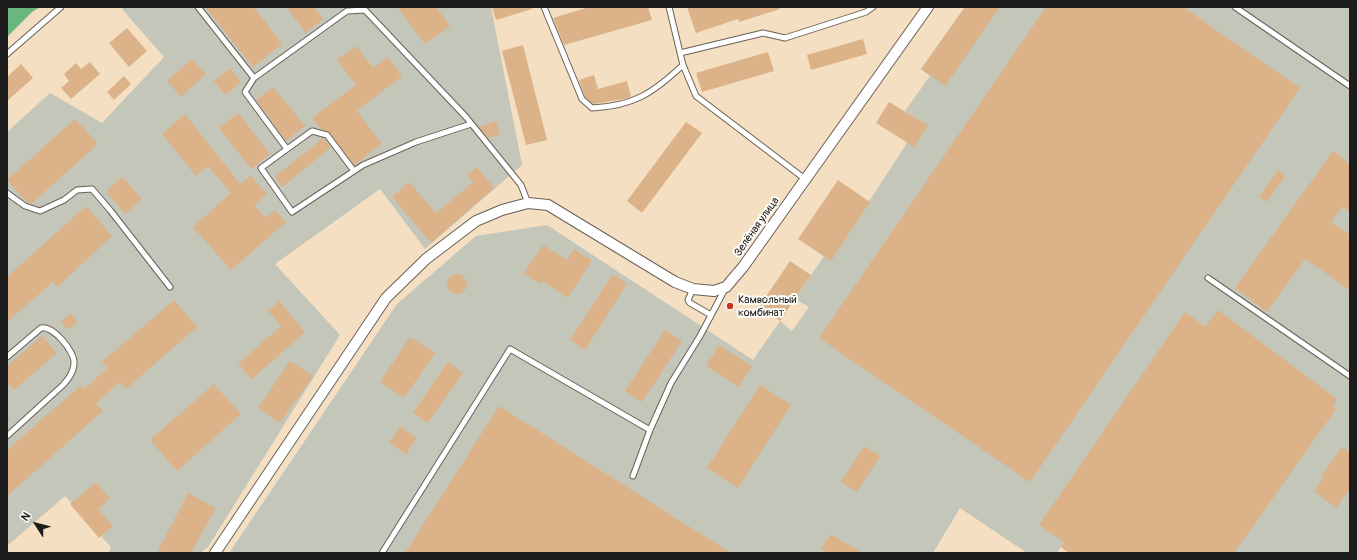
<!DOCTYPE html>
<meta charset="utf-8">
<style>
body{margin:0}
#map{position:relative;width:1357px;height:560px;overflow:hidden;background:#f4dfc3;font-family:Pangolin,sans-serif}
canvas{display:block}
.frame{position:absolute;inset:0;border:8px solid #1c1c1c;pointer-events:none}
.north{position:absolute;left:16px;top:504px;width:40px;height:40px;-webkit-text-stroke:3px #fdfcf7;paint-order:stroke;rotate:306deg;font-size:11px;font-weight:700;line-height:16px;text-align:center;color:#1c1c1c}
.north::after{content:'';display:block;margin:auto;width:14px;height:18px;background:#1c1c1c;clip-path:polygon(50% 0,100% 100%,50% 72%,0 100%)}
</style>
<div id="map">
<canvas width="1357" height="560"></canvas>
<div class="frame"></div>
<div class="north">N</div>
</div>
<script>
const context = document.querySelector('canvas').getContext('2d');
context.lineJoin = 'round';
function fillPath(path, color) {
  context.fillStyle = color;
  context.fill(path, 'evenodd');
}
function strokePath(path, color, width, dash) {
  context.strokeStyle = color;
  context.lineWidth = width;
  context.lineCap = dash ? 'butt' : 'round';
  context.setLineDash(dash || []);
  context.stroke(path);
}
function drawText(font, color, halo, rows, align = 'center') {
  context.font = font + ' Pangolin,sans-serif';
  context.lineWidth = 4;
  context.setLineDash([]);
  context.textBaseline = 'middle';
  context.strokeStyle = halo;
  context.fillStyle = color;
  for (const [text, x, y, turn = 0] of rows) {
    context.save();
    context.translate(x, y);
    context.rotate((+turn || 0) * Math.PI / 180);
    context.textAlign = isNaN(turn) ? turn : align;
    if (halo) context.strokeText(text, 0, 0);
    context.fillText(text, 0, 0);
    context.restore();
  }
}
const industrial = new Path2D(`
 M126,7H491L522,165L425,249L380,189L275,264L340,335L208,547L200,553H109L111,547L65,496L7,546V132L50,93L102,123L164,57L122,9Z
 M965,7H1350V553H1069L1061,547L1057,553H1027L960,508L933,553H229L397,304L476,236L547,225L753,360L780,321L792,331L809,307L795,299L824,256L831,260L907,143L927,125L905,111L930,76L921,69Z`);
const forest = new Path2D(`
 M7,7H40L32,12L7,37Z`);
const building = new Path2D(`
 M205,7H254L282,44L253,67Z
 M286,7H314L323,19L306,33Z
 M397,7H436L450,26L425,44Z
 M492,7H532V9L496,20Z
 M589,7H648L652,20L564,45L553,18Z
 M687,7H779L780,9L739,22L738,19L696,33Z
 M965,7H1000L945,86L921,69Z
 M1046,7H1183L1300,88L1030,482L819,338Z
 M127,28L147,51L129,67L109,43Z
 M863,39L867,54L811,70L807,55Z
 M523,45L547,140L526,145L502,51Z
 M356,46L373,68L388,57L402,76L357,111L382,144L354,165L330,133L321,129L312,118L356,85L337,60Z
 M768,52L774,71L702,92L696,73Z
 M192,59L206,74L181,97L167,81Z
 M90,62L100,74L71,99L61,88L69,81L64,74L76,63L81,69Z
 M21,64L33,78L7,101V77Z
 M230,68L241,82L225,95L214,81Z
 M594,75L598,89L627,81L631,97L619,100L593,104L585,97L579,80Z
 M124,76L131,84L114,100L107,92Z
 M273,87L305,126L286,141L256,100Z
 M889,102L928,125L914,147L876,123Z
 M238,113L270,154L251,169L219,128Z
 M185,114L240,184L251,176L267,194L254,205L266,218L275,210L286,222L231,270L193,227L231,193L208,166L196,176L162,134Z
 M75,119L98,144L31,204L27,202L7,180Z
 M496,121L500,134L488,138L479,127Z
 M686,122L702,133L642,213L627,201Z
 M323,138L331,147L282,187L275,177Z
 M1333,151L1350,164V212L1342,207L1331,222L1350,235V290L1305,259L1267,312L1235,288Z
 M477,167L494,188L431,243L392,197L409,182L436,213L473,182L467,175Z
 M1278,170L1285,176L1267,202L1259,197Z
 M122,177L142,199L125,214L106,191Z
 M838,180L870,202L831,261L798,239Z
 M86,206L112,236L57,287L53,282L7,322V277Z
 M543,245L567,260L574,249L592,260L568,298L542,281L540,284L524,273Z
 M790,261L811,275L780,321L759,307Z
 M613,274L627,284L585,350L570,340Z
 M447 284a10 10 0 1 1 20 0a10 10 0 1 1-20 0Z
 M174,300L197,327L126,389L120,382L96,403L103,411L7,496V450L81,385L84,389L108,368L102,362Z
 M279,301L305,332L252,379L238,364L281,326L268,311Z
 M1218,310L1337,399L1333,406L1336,409L1234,553H1069L1061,547L1064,542L1039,525L1185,312L1205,327Z
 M71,313L78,321L68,330L61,322Z
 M665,330L682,341L642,402L625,391Z
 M42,336L57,353L14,390L7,382V366Z
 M410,337L435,353L404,398L380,382Z
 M719,345L752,366L739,387L706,366Z
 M290,361L313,376L280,423L258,408Z
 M448,362L463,373L428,423L413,413Z
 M214,384L241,414L177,471L150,440Z
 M760,385L791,405L738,488L707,468Z
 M499,406L731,553H405Z
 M400,427L417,438L406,454L389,443Z
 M864,446L880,456L857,492L841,482Z
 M1342,447L1350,452V489L1336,508L1314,491L1323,479L1321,477Z
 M96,482L110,498L98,509L113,526L99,538L70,504Z
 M188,493L216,508L191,553H162L158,551Z
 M831,534L862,553H827L821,549Z`);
const service = new Path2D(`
 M198,7L254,78L347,11L365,10L466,117L521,185L528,203
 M544,7L582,99L592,108C634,106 653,93 683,65
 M669,7L683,65L696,96L805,179
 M1235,7L1350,86
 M680,53L763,33L785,38L866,12L873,7
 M7,54L61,7
 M254,78L245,92L287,149L261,168L292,212L363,165L416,142L471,124
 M287,149L312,131L327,135L354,171
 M7,193L25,206L40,211L64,200L77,190L92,189L110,210L170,287
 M1208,278L1350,376
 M693,289L688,300L690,303L711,315
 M7,357L41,328C53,325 75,352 74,363C74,372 68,379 63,385L7,436
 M633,476L650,430L671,383L700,336L725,289
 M382,553L510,349L650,430`);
const minor = new Path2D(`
 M215,553L386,298L426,259L476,221L502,210L528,203L548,205L675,282L693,289L714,291L726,287L743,267L928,7`);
const markers = [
 [730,306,4,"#c8321e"]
];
const streetNames = [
 ["Зелёная улица",757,227,-55]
];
const poiNames = [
 ["Камвольный",738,300],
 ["комбинат",738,313]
];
fillPath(industrial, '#c3c6b9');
fillPath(forest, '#69b67f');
fillPath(building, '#dcb389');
strokePath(service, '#686056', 7);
strokePath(minor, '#686056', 12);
strokePath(service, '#fff', 5);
strokePath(minor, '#fff', 10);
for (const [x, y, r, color] of markers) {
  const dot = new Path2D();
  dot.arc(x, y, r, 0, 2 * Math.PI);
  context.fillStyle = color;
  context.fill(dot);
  strokePath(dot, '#fdfcf7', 1.5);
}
drawText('11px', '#1c1c1c', '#fdfcf7', streetNames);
drawText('11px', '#1c1c1c', '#fdfcf7', poiNames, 'left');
</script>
